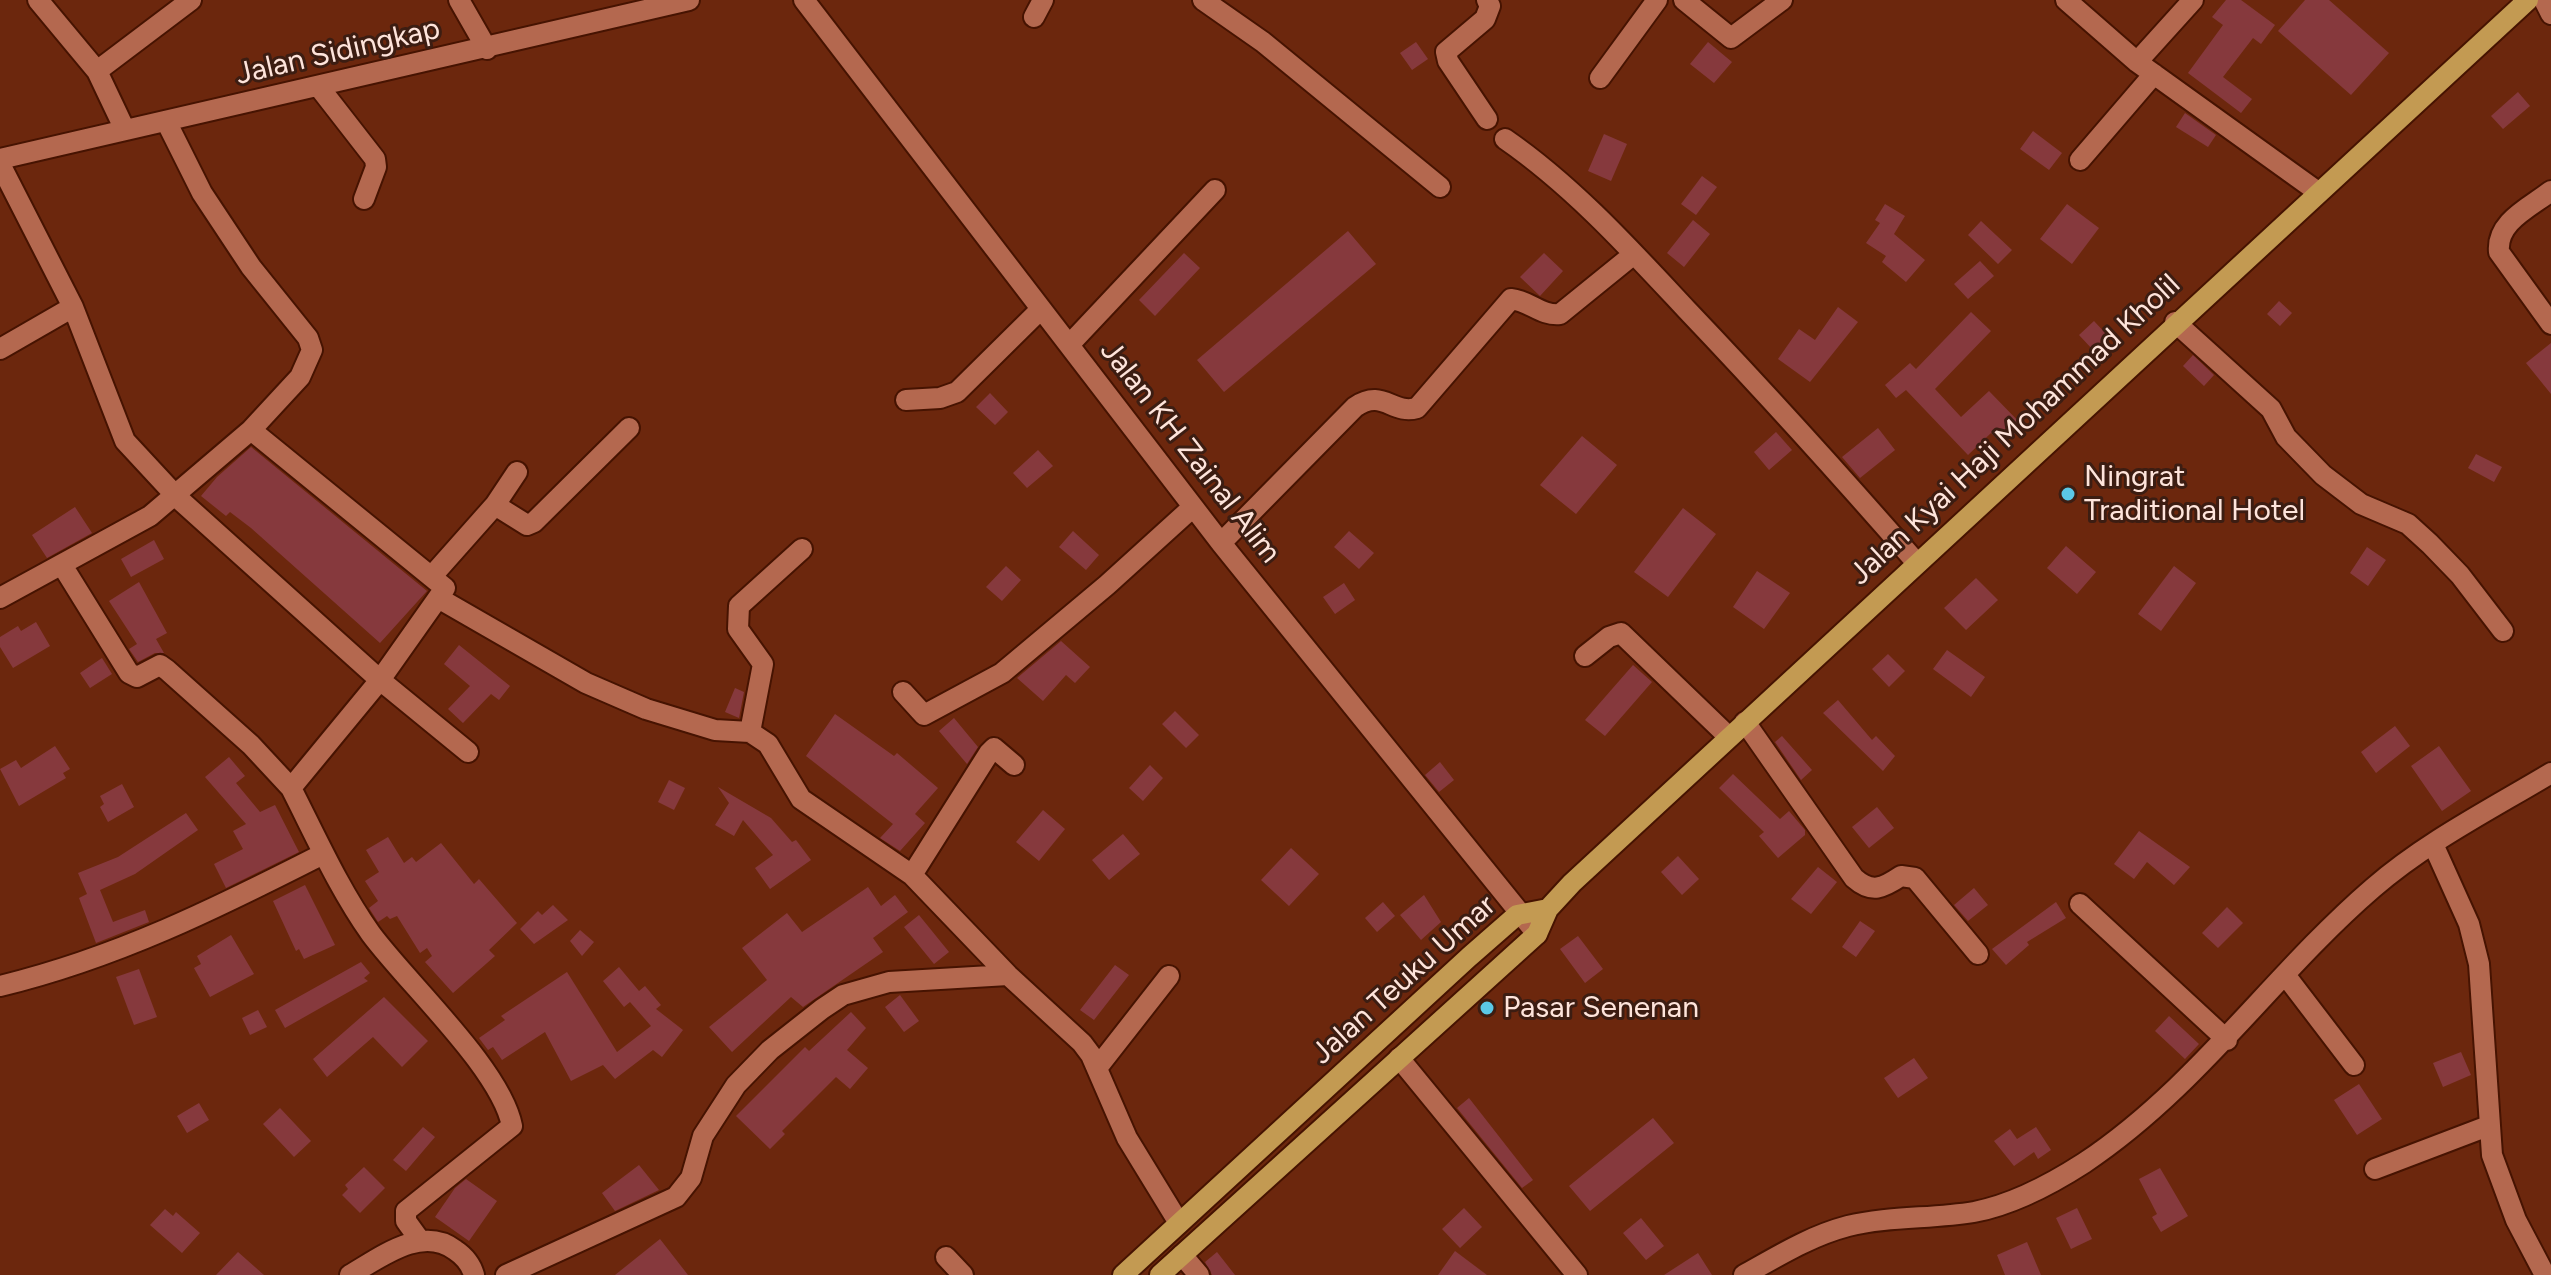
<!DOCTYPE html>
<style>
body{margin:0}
canvas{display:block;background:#6c270d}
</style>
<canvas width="2551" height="1275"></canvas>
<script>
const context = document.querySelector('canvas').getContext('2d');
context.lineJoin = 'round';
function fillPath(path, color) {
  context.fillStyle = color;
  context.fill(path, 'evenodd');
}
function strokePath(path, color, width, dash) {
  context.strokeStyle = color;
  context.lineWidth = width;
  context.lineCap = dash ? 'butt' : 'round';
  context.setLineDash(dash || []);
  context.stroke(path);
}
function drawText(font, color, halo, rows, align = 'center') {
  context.font = font + ' Figtree,sans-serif';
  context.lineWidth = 6;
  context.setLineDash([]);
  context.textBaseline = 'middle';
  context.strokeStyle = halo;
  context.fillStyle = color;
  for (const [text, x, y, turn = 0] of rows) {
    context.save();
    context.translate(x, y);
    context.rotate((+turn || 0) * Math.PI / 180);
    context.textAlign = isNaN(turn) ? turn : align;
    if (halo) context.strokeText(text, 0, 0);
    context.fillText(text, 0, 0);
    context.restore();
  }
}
const building = new Path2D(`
 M2226,0H2241L2275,25L2261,44L2253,38L2223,77L2252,99L2241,113L2188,73L2223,25L2212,17Z
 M2305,0H2329L2389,53L2351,95L2278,31Z
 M1416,42L1428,59L1412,70L1400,53Z
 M1708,42L1732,62L1714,83L1690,64Z
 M2518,92L2530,106L2503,129L2491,116Z
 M2185,113L2216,135L2208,147L2176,127Z
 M2033,131L2062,153L2049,170L2020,149Z
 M1604,134L1627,144L1611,181L1588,171Z
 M1702,176L1717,187L1696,215L1681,204Z
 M1885,204L1905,216L1894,234L1925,260L1906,282L1882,262L1886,256L1866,243L1880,223L1875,220Z
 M2067,204L2099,228L2072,264L2040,239Z
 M1693,220L1710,234L1684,267L1667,253Z
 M1981,221L2012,250L1998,264L1968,235Z
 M1348,231L1376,264L1224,392L1197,360Z
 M1184,253L1200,268L1155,316L1139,300Z
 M1544,253L1563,271L1540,296L1520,277Z
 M1980,261L1994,276L1968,299L1954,284Z
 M2279,301L2292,313L2280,326L2267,314Z
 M1838,307L1858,322L1810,382L1778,359L1799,329L1815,340Z
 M1971,312L1991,331L1935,389L1961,417L1989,391L2023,426L2002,445L1991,433L1968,455L1906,390L1896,398L1885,385L1910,363L1916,369Z
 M2094,321L2108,336L2093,350L2079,335Z
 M2551,343V394L2526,363Z
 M2193,355L2214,375L2204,386L2183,366Z
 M990,393L1008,412L995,425L976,407Z
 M1878,428L1895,450L1860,478L1842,457Z
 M1776,432L1792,450L1769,470L1754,452Z
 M1582,436L1617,465L1576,514L1540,485Z
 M251,447L427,591L380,643L251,528L230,512L226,516L201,496L217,477Z
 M1038,450L1053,466L1027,488L1013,473Z
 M2476,454L2502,467L2494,482L2468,468Z
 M75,507L92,533L47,558L32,535Z
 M1683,508L1716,534L1668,597L1634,572Z
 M1073,531L1099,555L1086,570L1059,547Z
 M1349,531L1374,553L1359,569L1334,547Z
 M154,540L164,559L131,577L121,559Z
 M2066,546L2096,572L2077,594L2047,568Z
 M2367,547L2386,560L2368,586L2350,573Z
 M1006,566L1021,580L1002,601L986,587Z
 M2174,566L2196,583L2161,631L2138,614Z
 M1757,571L1790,593L1764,629L1733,607Z
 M1976,578L1998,600L1966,630L1944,608Z
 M139,582L167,633L156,639L164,653H155L138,662L129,649L137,644L109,601Z
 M1344,583L1355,600L1335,614L1323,597Z
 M36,622L50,646L13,668L0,647V637L18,626L21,631Z
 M1061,641L1090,667L1075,683L1066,675L1043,701L1017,678Z
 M459,645L510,686L499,700L491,694L463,723L448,709L470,686L444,664Z
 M1947,650L1985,677L1971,697L1933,669Z
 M1888,654L1905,671L1889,687L1872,669Z
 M102,658L112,674L90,688L80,673Z
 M1633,665L1652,682L1605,736L1585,720Z
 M735,688L744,692L739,718L725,712Z
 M1838,700L1872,740L1876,736L1895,756L1883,771L1823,713Z
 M1175,711L1199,735L1186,748L1162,724Z
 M835,714L894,756L897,753L938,788L915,814L925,823L900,851L880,838L893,824L806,756Z
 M954,718L978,747L967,764L939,731Z
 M2395,726L2410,746L2376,773L2361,752Z
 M1782,736L1812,770L1801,780L1775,742Z
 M55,746L70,769L63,773L66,778L19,806L0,769L16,760L21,768Z
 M2439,746L2471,791L2442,811L2411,766Z
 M229,757L245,776L236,783L260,812L275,805L299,852L226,888L214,864L243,849L233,831L246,824L205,777Z
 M1440,762L1454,780L1439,792L1425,775Z
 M1150,765L1163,778L1143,801L1129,788Z
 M1733,774L1780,819L1789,811L1805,830V835L1778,858L1759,836L1764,832L1719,788Z
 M669,780L685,788L674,810L658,802Z
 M122,784L134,807L108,822L100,807L104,804L100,796Z
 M718,787L771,818L792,842L796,840L811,860L770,889L755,868L773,855L743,820L734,836L715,825L729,803Z
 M1877,807L1894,828L1869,848L1852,827Z
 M1043,810L1065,829L1039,861L1016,842Z
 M186,813L198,830L135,874L100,890L113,922L145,910L149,922L96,943L79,898L87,894L78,873L118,857Z
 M2139,831L2190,867L2174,885L2147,862L2134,879L2114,864Z
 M1123,834L1140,854L1109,880L1092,860Z
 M388,837L404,863L412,857L416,862L441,843L474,884L479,879L517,923L489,950L495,956L453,993L425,962L432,956L427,948L420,953L397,916L390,919L387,916L378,922L369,908L378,901L365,881L379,872L366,850Z
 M1291,848L1319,874L1289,906L1261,880Z
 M1678,856L1699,879L1682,895L1661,872Z
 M1818,867L1837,882L1811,914L1791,899Z
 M305,885L335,945L304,959L299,949L296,951L273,901Z
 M868,887L881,906L895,895L908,912L873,938L883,952L803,1007L791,997L732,1052L709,1027L767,980L742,948L787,913L802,932Z
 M1974,888L1988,905L1968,921L1954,905Z
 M1424,895L1441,922L1421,940L1400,915Z
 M1383,902L1395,916L1377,932L1365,918Z
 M2056,902L2066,918L2027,942L2029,945L2006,965L1992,949Z
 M553,905L568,920L534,944L520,929L538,911L542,915Z
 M2227,907L2243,923L2218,948L2202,933Z
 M919,915L949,952L934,964L904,927Z
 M1860,921L1875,931L1856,957L1842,947Z
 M580,930L594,942L582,956L570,941Z
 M231,935L254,974L210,997L194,968L201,964L197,956Z
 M1578,936L1603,969L1585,983L1560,949Z
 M361,962L370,973L364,978L368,981L285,1028L275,1010Z
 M1115,965L1129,975L1094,1020L1080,1010Z
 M619,967L639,991L645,986L661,1005L656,1009L683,1030L662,1057L653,1050L615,1079L603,1065L571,1081L545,1032L502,1060L493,1047L488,1050L479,1038L505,1020L501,1016L567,972L617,1052L651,1026L630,1002L624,1007L603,981Z
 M139,969L157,1017L134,1025L116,977Z
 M900,995L919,1021L904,1032L885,1007Z
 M384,997L428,1041L402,1067L373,1037L327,1077L313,1059Z
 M258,1010L267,1027L250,1035L242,1018Z
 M851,1012L866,1028L847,1050L868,1068L850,1089L836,1077L782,1131L785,1134L770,1149L736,1116L805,1047L809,1051Z
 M2169,1016L2199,1044L2185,1059L2155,1031Z
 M2461,1052L2471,1075L2443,1087L2433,1063Z
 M1914,1058L1928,1078L1898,1098L1884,1078Z
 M2359,1084L2382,1119L2357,1135L2334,1100Z
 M1469,1098L1533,1180L1522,1188L1457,1108Z
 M199,1103L209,1120L187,1133L177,1116Z
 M280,1108L311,1141L294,1157L263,1124Z
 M1653,1118L1674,1143L1590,1211L1569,1186Z
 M423,1127L435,1137L406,1171L393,1160Z
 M2036,1127L2051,1150L2038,1159L2034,1152L2014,1166L1994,1141L2010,1129L2017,1139Z
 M639,1165L659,1190L615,1211L602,1193Z
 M364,1167L385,1188L360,1213L342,1195L348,1189L345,1185Z
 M2160,1168L2188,1216L2161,1232L2152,1217L2157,1214L2139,1179Z
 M466,1179L497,1201L469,1241L435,1217L455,1188Z
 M1464,1208L1482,1227L1460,1248L1442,1229Z
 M2077,1208L2092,1239L2071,1249L2056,1218Z
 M165,1209L173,1216L176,1212L200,1233L182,1253L150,1225Z
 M1641,1218L1664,1246L1646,1260L1623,1233Z
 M660,1239L688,1275H615Z
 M2027,1242L2041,1275H2005L1997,1255Z
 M1455,1251L1487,1275H1438Z
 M238,1252L264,1275H216Z
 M1217,1252L1235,1275H1212L1205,1262Z
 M1698,1253L1712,1275H1664Z`);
const minor = new Path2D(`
 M38,0L97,71L125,130
 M459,0L487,49
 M804,0L1221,543L1537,934
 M1203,0L1263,42L1440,187
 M1487,0L1490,6L1485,19L1446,52L1448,61L1487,119
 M1684,0L1731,38L1782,0
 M2066,0L2137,62L2318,192
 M2544,0L2551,14
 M1034,17L1043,0
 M2137,62L2193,0
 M97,71L191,0
 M1600,78L1657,0
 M319,87L375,159L376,167L364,199
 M166,121L202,193L251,267L308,338L312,350L300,377L251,430
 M1505,139C1573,186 1630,249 1686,309C1765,392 1841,476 1916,562
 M0,159L689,0
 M2080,160L2154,74
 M0,164L73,307L125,441L176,496L180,500L380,680L445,588L251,430L150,516L0,598
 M2551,191C2529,208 2496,222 2499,252L2551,324
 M2175,322L2271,409L2286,437L2323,475L2361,504L2408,524L2430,544L2460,575L2503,631
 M1069,345L1215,190
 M0,349L73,307
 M906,400L940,398L957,392L1041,309
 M495,505L527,525L534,522L629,428
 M1221,543L1355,407C1383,388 1392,415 1417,408L1511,299C1530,301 1541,316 1560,314L1634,254
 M62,565L129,673L137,677L160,665L167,670L251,745L291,788
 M432,576L495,505L517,472
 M440,599L586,683L646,709L715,730L750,732L768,744L801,799L912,875L1008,975L1082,1043L1091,1055L1127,1138L1179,1223
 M1585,656L1609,637L1621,633L1729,737
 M903,692L924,715L1002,673L1107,585L1193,507
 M1745,722L1854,878C1872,894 1883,888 1901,876L1915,878L1978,954
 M750,732L763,664L738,629L739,606L802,549
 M2433,844L2469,924L2479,964L2492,1155L2516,1220L2545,1275
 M912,875L989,753L994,748L1014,765
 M2080,904L2227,1040
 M2286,976L2354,1065
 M0,986C116,958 217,908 323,854
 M1399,1058L1577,1275
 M1097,1068L1169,976
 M2375,1169L2488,1126
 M419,1239L406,1221V1211L512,1126C501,1069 408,984 371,934C339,889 316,837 291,788L380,680L468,752
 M1182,1255L1199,1275
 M946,1257L963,1275
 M350,1275C381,1257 422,1225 455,1250C464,1256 471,1264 474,1275
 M506,1275L676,1197L691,1178L703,1136L736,1085L770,1050L822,1009L843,995L889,982L1008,975
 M1744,1275C1778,1256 1810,1236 1848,1226C1888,1216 1933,1219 1974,1212C2011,1205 2053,1183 2084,1163C2198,1087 2272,975 2373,888C2426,842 2491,809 2551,773`);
const major = new Path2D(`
 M1123,1275L1469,957L1517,915L1548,909
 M1160,1275L1537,934L1548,909L1572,883L2528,0`);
const markers = [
 [2068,494,8,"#5bc8e7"],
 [1487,1008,8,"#5bc8e7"]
];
const streetNames = [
 ["Jalan Sidingkap",338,52,-13],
 ["Jalan Kyai Haji Mohammad Kholil",2015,430,-43],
 ["Jalan KH Zainal Alim",1190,452,52],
 ["Jalan Teuku Umar",1404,980,-42]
];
const poiNames = [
 ["Ningrat",2084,477],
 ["Traditional Hotel",2084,511],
 ["Pasar Senenan",1503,1008]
];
fillPath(building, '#86393d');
strokePath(minor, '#461301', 24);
strokePath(major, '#461301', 24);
strokePath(minor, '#b4684f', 20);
strokePath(major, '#c39a52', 20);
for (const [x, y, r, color] of markers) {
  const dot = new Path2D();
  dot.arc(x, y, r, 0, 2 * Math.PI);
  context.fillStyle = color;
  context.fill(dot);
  strokePath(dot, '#3c1d12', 3);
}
drawText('30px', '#fee4db', '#3c1d12', streetNames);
drawText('30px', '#fee4db', '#3c1d12', poiNames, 'left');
</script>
